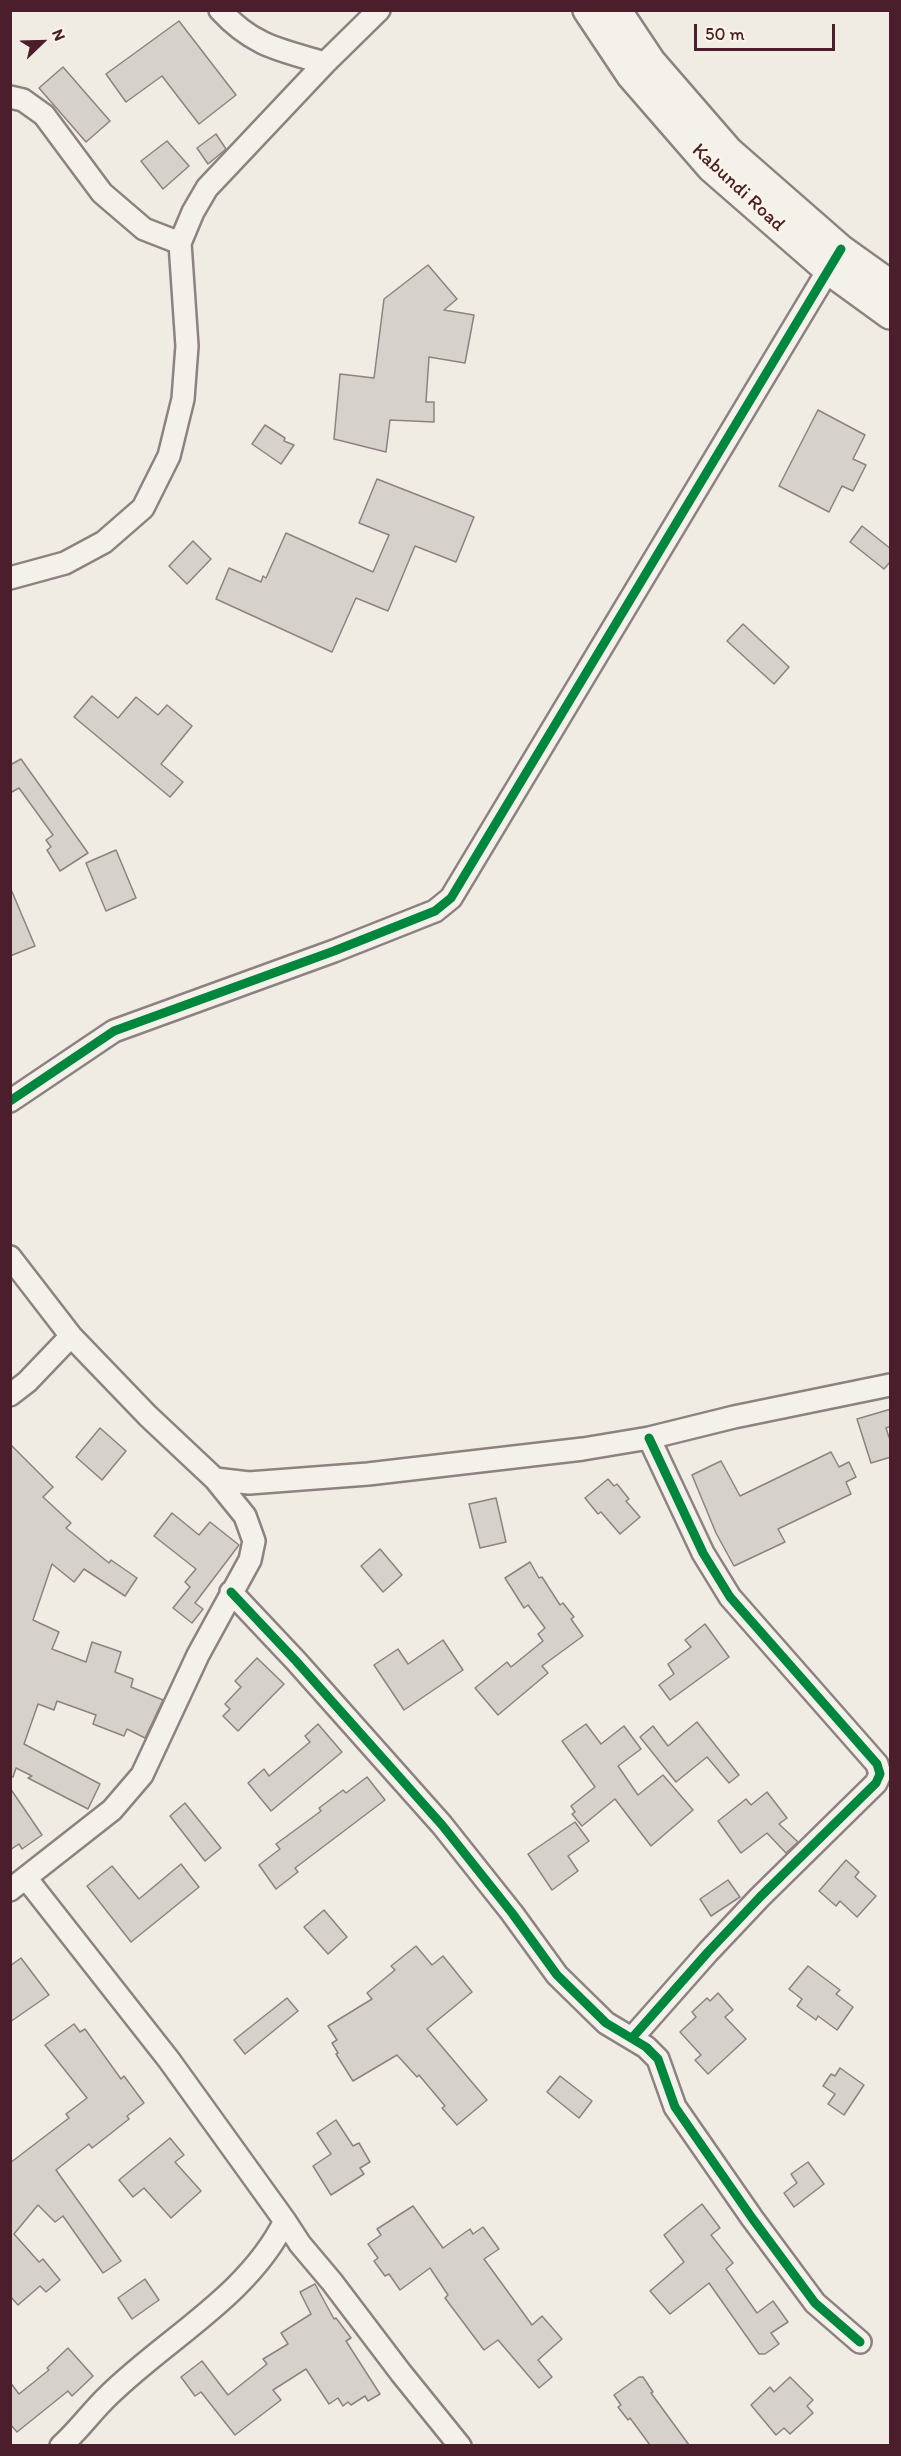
<!DOCTYPE html>
<style>
body{margin:0}
#map{position:relative;width:901px;height:2456px;overflow:hidden;background:#f0ebe3;font-family:Itim,sans-serif}
canvas{display:block}
.frame{position:absolute;inset:0;border:12px solid #4a1f2b;pointer-events:none}
.north{position:absolute;left:12px;top:12px;width:60px;height:60px;-webkit-text-stroke:4px #fcf5e5;paint-order:stroke;rotate:67deg;font-size:16px;font-weight:700;line-height:24px;text-align:center;color:#4a1f2b}
.north::after{content:'';display:block;margin:auto;width:21px;height:27px;background:#4a1f2b;clip-path:polygon(50% 0,100% 100%,50% 72%,0 100%)}
.scale{position:absolute;left:694px;top:24px;width:141px;height:27px;box-sizing:border-box;border:3px solid #4a1f2b;border-top:0;padding-left:8px;font-size:18px;line-height:21px;white-space:nowrap;color:#4a1f2b;-webkit-text-stroke:4px #fcf5e5;paint-order:stroke}
</style>
<div id="map">
<canvas width="901" height="2456"></canvas>
<div class="frame"></div>
<div class="north">N</div>
<div class="scale">50 m</div>
</div>
<script>
const context = document.querySelector('canvas').getContext('2d');
context.lineJoin = 'round';
function fillPath(path, color) {
  context.fillStyle = color;
  context.fill(path, 'evenodd');
}
function strokePath(path, color, width, dash) {
  context.strokeStyle = color;
  context.lineWidth = width;
  context.lineCap = dash ? 'butt' : 'round';
  context.setLineDash(dash || []);
  context.stroke(path);
}
function drawText(font, color, halo, rows, align = 'center') {
  context.font = font + ' Itim,sans-serif';
  context.lineWidth = 4.5;
  context.setLineDash([]);
  context.textBaseline = 'middle';
  context.strokeStyle = halo;
  context.fillStyle = color;
  for (const [text, x, y, turn = 0] of rows) {
    context.save();
    context.translate(x, y);
    context.rotate((+turn || 0) * Math.PI / 180);
    context.textAlign = isNaN(turn) ? turn : align;
    if (halo) context.strokeText(text, 0, 0);
    context.fillText(text, 0, 0);
    context.restore();
  }
}
const building = new Path2D(`
 M179,21L236,95L199,124L162,76L126,102L106,74Z
 M63,67L110,121L86,142L39,88Z
 M216,134L226,149L208,164L197,148Z
 M167,141L189,166L163,189L141,161Z
 M428,265L457,299L444,310L474,315L465,363L429,357L426,402H434V422L390,420L386,452L334,439L340,374L374,378L384,299Z
 M818,410L865,435L853,459L866,465L853,491L842,486L829,512L779,486Z
 M265,425L285,438L284,441L294,445L281,464L252,444Z
 M377,479L474,517L456,562L415,546L388,611L356,598L332,652L216,599L229,568L261,582L263,576L266,578L286,533L373,572L389,535L359,523Z
 M862,526L891,549V561L884,569L850,542Z
 M193,541L211,559L187,584L169,566Z
 M743,624L789,667L774,684L727,641Z
 M92,696L118,718L136,697L158,715L167,705L192,726L161,764L183,782L170,797L74,717Z
 M21,759L88,853L60,871L47,850L51,847L46,840L53,835L19,788L10,793V765Z
 M116,850L136,898L106,911L86,863Z
 M10,887L35,946L10,956Z
 M891,1409V1426L886,1428L891,1443V1457L871,1463L857,1419Z
 M100,1428L126,1451L102,1480L76,1457Z
 M10,1444L53,1487L43,1497L71,1523L66,1528L109,1563L111,1560L137,1578L125,1596L84,1569L74,1582L52,1564L33,1620L59,1632L52,1649L86,1662L92,1642L121,1652L115,1672L133,1679L131,1687L163,1700L145,1738L127,1729L124,1736L93,1724L96,1715L57,1701L54,1710L38,1704L24,1744L100,1784L88,1809L28,1778L32,1776L16,1768L13,1777L10,1776Z
 M831,1452L839,1467L849,1462L856,1477L846,1482L851,1494L778,1529L785,1542L734,1566L716,1533L692,1475L721,1461L740,1496Z
 M608,1479L614,1486L617,1484L629,1499L626,1501L640,1517L620,1534L601,1512L598,1514L585,1498Z
 M496,1498L506,1542L480,1548L469,1504Z
 M172,1513L199,1535L210,1522L239,1545L195,1603L203,1609L192,1623L173,1608L190,1587L185,1582L196,1569L154,1536Z
 M380,1549L402,1575L383,1592L361,1566Z
 M530,1562L539,1578L542,1577L560,1605L563,1603L574,1617L571,1619L583,1636L542,1666L548,1673L498,1715L475,1688L507,1662L511,1667L543,1641L538,1634L545,1628L528,1605L524,1608L505,1578Z
 M705,1624L729,1657L670,1700L659,1685L674,1674L668,1664L691,1647L685,1640Z
 M443,1640L463,1670L404,1710L374,1665L398,1649L408,1664Z
 M257,1658L284,1684L238,1731L223,1716L230,1709L225,1704L241,1687L235,1681Z
 M697,1722L739,1775L729,1783L707,1757L676,1782L640,1737L653,1726L668,1746Z
 M318,1724L342,1752L271,1811L248,1783L264,1769L269,1776L310,1742L305,1736Z
 M586,1724L601,1744L624,1726L641,1749L618,1766L638,1795L663,1775L693,1810L651,1846L615,1799L582,1826L572,1814L575,1812L571,1806L595,1787L562,1741Z
 M367,1777L385,1800L295,1868L298,1872L276,1889L259,1865L280,1849L276,1844L321,1811L319,1808L343,1790L346,1793Z
 M10,1788L42,1835L22,1849L19,1844L10,1850Z
 M767,1792L787,1818L779,1824L798,1842L786,1853L767,1833L741,1853L718,1821L746,1799L751,1805Z
 M185,1803L221,1848L205,1861L170,1816Z
 M575,1822L589,1841L568,1856L578,1871L552,1890L528,1854Z
 M846,1860L859,1872L855,1877L876,1896L857,1917L840,1901L836,1906L819,1891Z
 M181,1864L199,1887L131,1942L87,1886L112,1866L139,1899Z
 M728,1880L740,1897L711,1916L700,1899Z
 M324,1910L347,1937L328,1954L304,1927Z
 M416,1946L432,1965L443,1956L472,1992L427,2029L487,2100L457,2125L442,2108L445,2106L419,2075L417,2077L397,2055L353,2081L336,2054L338,2053L332,2043L337,2040L328,2026L372,1999L367,1993L395,1970L391,1966Z
 M21,1958L49,1995L10,2022V1966Z
 M808,1966L840,1990L836,1994L853,2007L837,2030L818,2016L816,2020L797,2006L802,1999L789,1989Z
 M718,1993L733,2010L725,2017L746,2039L708,2074L695,2060L701,2055L680,2032L696,2017L692,2012L707,1998L710,2001Z
 M287,1998L298,2011L245,2054L234,2040Z
 M74,2024L80,2032L85,2029L121,2079L124,2076L144,2103L127,2116L129,2119L105,2138L92,2148L89,2144L56,2170L121,2261L103,2273L63,2216L55,2222L38,2205L14,2234L39,2262L43,2259L60,2280L46,2292L40,2286L18,2305L10,2296V2163L69,2118L66,2114L87,2098L45,2045Z
 M840,2068L864,2085L844,2115L828,2104L835,2094L823,2086L831,2074L835,2076Z
 M560,2076L592,2101L579,2118L547,2092Z
 M336,2120L353,2146L359,2143L370,2162L360,2168L364,2174L331,2195L313,2166L331,2154L317,2133Z
 M170,2138L184,2155L175,2162L201,2191L171,2218L144,2188L133,2197L119,2180Z
 M808,2162L824,2184L794,2207L784,2193L797,2183L791,2174Z
 M702,2204L720,2228L711,2235L733,2263L726,2269L757,2313L773,2301L788,2322L771,2333L779,2344L765,2354H759L709,2283L670,2314L650,2291L684,2262L664,2235Z
 M413,2206L443,2248L470,2229L473,2234L483,2227L499,2249L484,2259L532,2325L542,2316L562,2339L538,2360L552,2377L539,2388L498,2340L484,2350L445,2298L448,2295L430,2268L400,2290L389,2274L385,2276L374,2261L378,2258L368,2244L381,2235L377,2229Z
 M145,2279L159,2300L132,2319L118,2298Z
 M315,2284L334,2319L336,2318L351,2338L346,2341L380,2394L368,2401L365,2396L351,2405L348,2402L343,2406L338,2398L329,2404L306,2369L273,2390L281,2400L235,2435L201,2392L195,2396L181,2377L202,2361L228,2395L267,2364L263,2359L288,2344L281,2333L311,2314L300,2292Z
 M68,2348L93,2376L72,2396L68,2391L17,2432L10,2424V2382L19,2394L49,2370L47,2368Z
 M639,2377H643L653,2392L651,2393L689,2445H650L630,2418L628,2420L618,2407L621,2405L614,2395Z
 M790,2377L813,2400L807,2406L813,2413L790,2434L784,2428L776,2435L751,2405L770,2387L774,2392Z`);
const minor = new Path2D(`
 M220,10C253,46 280,50 325,63
 M10,97L23,100L44,115L102,193L144,229L180,243
 M10,578L65,563L104,542L143,508L169,456L183,399L187,346L180,243L193,212L207,188L325,63L379,10
 M10,1101L114,1031L334,951L435,911L451,898L836,257
 M10,1257L71,1336L27,1382L10,1395
 M215,1479L249,1483L368,1474L583,1449L649,1438L734,1417L890,1385
 M231,1592L296,1661L442,1825L512,1913L557,1975L606,2023L646,2047L658,2059L675,2107L752,2218L815,2303L860,2342
 M26,1878L169,2060L285,2221C248,2296 167,2338 109,2395C92,2411 79,2430 61,2446
 M10,1890L112,1810L142,1775L198,1655L250,1560L254,1541L245,1516L215,1479L148,1416L71,1336
 M632,2038L708,1952L760,1897L876,1783L880,1774L877,1764L730,1597L703,1553L649,1438
 M285,2221L300,2244L332,2282L401,2373L460,2446`);
const tertiary = new Path2D(`
 M587,10L631,76L711,168L828,270L890,315
 M617,10L651,61L729,151L841,249L890,284`);
const cycleway = new Path2D(`
 M10,1101L114,1031L334,951L435,911L451,898L841,249
 M231,1592L296,1661L442,1825L512,1913L557,1975L606,2023L646,2047L658,2059L675,2107L752,2218L815,2303L860,2342
 M632,2038L708,1952L760,1897L876,1783L880,1774L877,1764L730,1597L703,1553L649,1438`);
const streetNames = [
 ["Kabundi Road",738,188,43]
];
fillPath(building, '#d7d1cc');
strokePath(building, '#8d8281', 1.5);
strokePath(minor, '#8d8281', 26);
strokePath(tertiary, '#8d8281', 32);
strokePath(minor, '#f4f1eb', 21);
strokePath(tertiary, '#f4f1eb', 27);
strokePath(cycleway, '#00873e', 9);
drawText('20px', '#4a1f2b', '#fcf5e5', streetNames);
</script>
